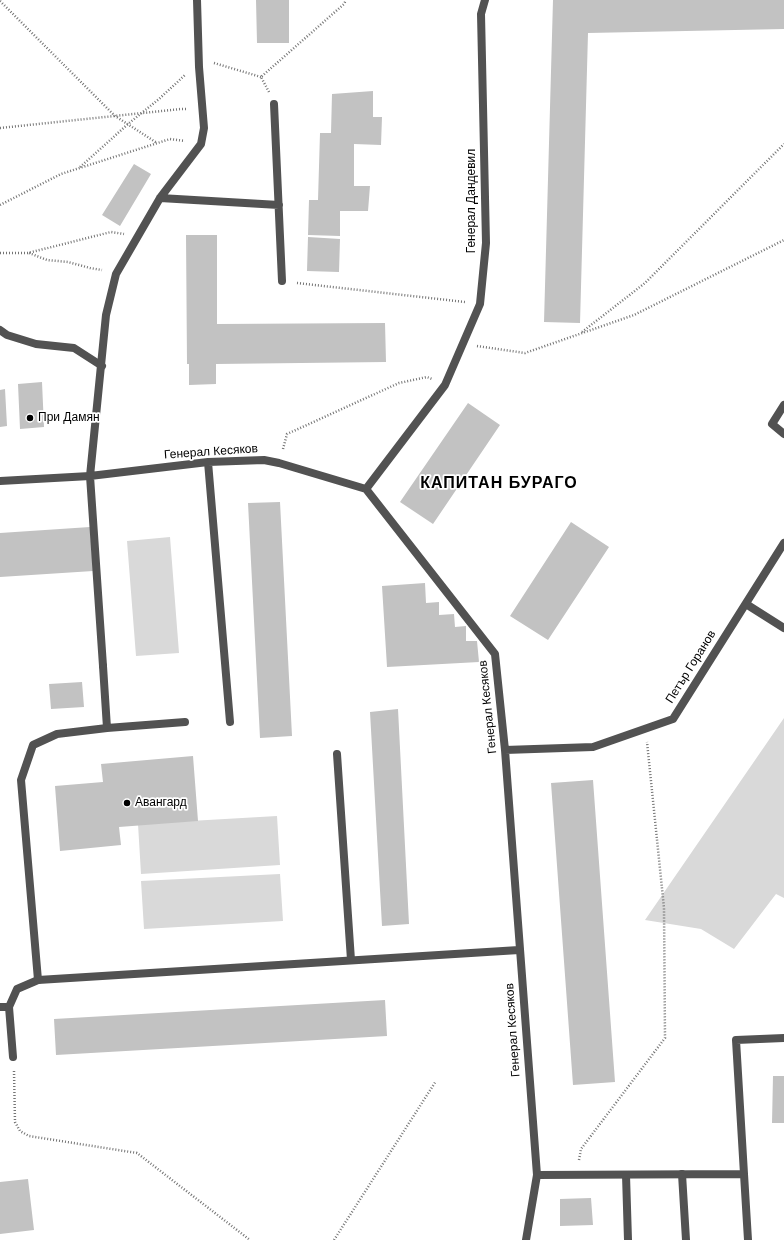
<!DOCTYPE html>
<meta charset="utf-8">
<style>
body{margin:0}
canvas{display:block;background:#fff}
</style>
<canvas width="784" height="1240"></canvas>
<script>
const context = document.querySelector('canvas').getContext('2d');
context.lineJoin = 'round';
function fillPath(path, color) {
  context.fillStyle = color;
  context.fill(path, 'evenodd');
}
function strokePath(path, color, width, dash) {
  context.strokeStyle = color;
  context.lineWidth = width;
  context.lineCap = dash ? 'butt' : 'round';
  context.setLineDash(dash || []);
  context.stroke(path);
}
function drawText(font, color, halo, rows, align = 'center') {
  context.font = font + ' Helvetica,sans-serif';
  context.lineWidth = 3.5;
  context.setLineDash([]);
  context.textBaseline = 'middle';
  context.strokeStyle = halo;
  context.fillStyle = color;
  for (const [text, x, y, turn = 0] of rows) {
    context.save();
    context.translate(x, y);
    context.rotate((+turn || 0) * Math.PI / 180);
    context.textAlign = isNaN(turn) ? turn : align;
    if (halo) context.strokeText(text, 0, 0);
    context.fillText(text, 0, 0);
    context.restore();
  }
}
const green = new Path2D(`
 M170,537L179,653L136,656L127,541Z
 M784,718V898L776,894L734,949L701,929L645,920Z
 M277,816L280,865L141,874L138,824Z
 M280,874L283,921L144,929L141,881Z`);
const building = new Path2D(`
 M256,0H289V43H257Z
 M553,0H784V29L588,33L580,323L544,322Z
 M373,91V117H382L381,145L354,144V186H370L368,211H340V236L308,235L309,200H318L320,133H331L332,94Z
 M134,164L151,174L120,226L102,215Z
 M186,235H217V324L385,323L386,362L216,364V384L189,385V364H187Z
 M308,237L340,239L339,272L307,271Z
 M42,382L44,427L20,429L18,384Z
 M5,389L7,426L0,427V390Z
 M468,403L500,425L433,524L400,502Z
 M280,502L292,736L260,738L248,503Z
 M571,522L609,547L548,640L510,616Z
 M90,527L93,571L0,577V533Z
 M425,583L426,603L439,602V615L454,614L455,627L466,626V641H477L479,662L387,667L382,586Z
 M82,682L84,707L51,709L49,684Z
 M398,709L409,924L382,926L370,712Z
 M193,756L198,821L119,827L121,845L60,851L55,786L103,782L101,764Z
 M593,780L615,1082L573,1085L551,783Z
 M385,1000L387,1036L56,1055L54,1019Z
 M773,1076H784V1123H772Z
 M28,1179L34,1230L0,1234V1182Z
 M591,1198L593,1225L560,1226V1199Z`);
const path = new Path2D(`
 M0,1L115,116L157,143
 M214,63L261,77
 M269,92L261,77L344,4L346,0
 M0,128L181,109H188
 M80,167L128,124L159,99L185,75
 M0,205L61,174L170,139L185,141
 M0,253H28L111,232L124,234
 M29,253L47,260L68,262L90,268L102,270
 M297,283L465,302
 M582,332L645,283L784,144
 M477,346L525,353L634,315L784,240
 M283,449L287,434L399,383L427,377L432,379
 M14,1071L15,1122L20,1131L29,1136L137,1153L250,1240
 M579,1160L581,1149L665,1038L664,908L647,742
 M334,1240L436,1081`);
const service = new Path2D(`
 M0,330L7,335L36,344L74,348L102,366
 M784,405L772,424L784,434
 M103,666L107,728L185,722
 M38,980L21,780L33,745L57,734L107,728
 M0,1007H9
 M682,1174L686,1240
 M626,1175L628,1240`);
const minor = new Path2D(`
 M274,104L282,281
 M160,198L279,205
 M208,462L230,722
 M0,481L90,476L208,462L264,460L279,463L366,489L495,654L505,750L537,1175L526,1240
 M366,489L445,385L480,304L486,243L481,14L485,0
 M746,604L784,628
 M103,666L90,476L106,315L116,274L160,198L201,144L204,128L199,67L197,0
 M505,750L593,747L673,719L784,543
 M337,754L351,960
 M13,1057L9,1007L17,989L38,980L519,950
 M744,1174L748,1240
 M537,1175L744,1174L736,1040L784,1038`);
const markers = [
 [30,418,4,"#000"],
 [127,803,4,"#000"]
];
const streetNames = [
 ["Генерал Дандевил",472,201,-90],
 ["Генерал Кесяков",211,452,-4],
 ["Петър Горанов",691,667,-58],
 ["Генерал Кесяков",488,707,-96],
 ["Генерал Кесяков",513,1030,-94]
];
const poiNames = [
 ["При Дамян",38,418],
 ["Авангард",135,803]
];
const districtNames = [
 ["КАПИТАН БУРАГО",499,484]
];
fillPath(green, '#d9d9d9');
fillPath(building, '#c2c2c2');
strokePath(path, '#747474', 2.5, [1, 2]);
strokePath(service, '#525252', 8);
strokePath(minor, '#525252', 8);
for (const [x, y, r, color] of markers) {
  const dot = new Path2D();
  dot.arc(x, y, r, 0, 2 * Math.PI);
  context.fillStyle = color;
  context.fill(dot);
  strokePath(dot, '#fff', 1.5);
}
drawText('12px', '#000', '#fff', streetNames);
drawText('12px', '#000', '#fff', poiNames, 'left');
context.letterSpacing = '1px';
drawText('bold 16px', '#000', '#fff', districtNames);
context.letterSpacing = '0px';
</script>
